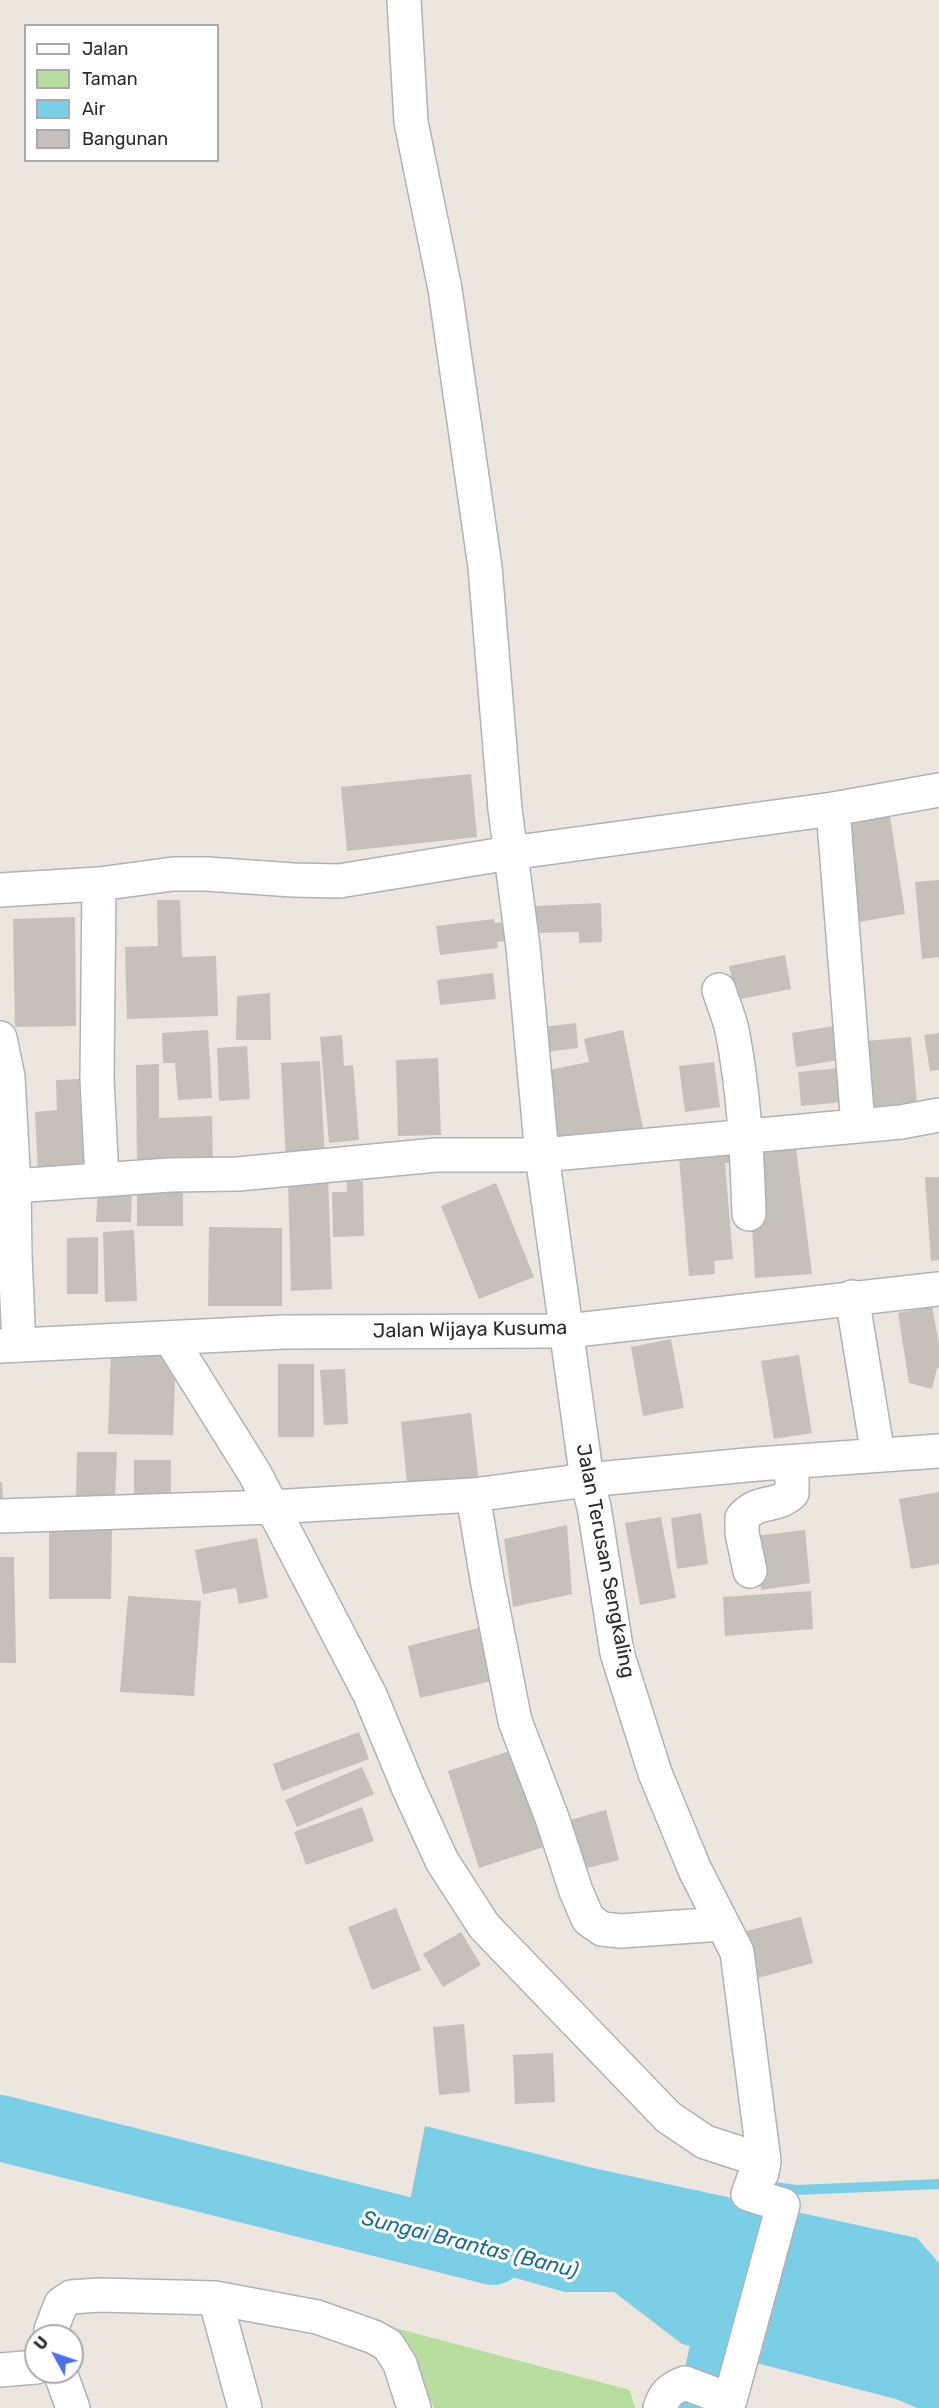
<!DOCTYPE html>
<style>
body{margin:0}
#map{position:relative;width:939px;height:2408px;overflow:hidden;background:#ece6df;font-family:Rubik,sans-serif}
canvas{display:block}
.legend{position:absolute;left:24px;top:24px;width:195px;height:138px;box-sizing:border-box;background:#fff;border:2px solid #aaa;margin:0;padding:8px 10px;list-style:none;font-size:18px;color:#2b2b2b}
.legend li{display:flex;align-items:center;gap:12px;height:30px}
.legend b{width:30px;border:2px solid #aaa}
.north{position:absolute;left:24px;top:2324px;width:60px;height:60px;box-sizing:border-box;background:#fff;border:2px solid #aaa;border-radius:50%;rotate:310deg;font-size:16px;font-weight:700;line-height:24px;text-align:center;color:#2b2b2b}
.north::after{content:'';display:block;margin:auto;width:21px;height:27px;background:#4b72ed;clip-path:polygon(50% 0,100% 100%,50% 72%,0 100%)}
</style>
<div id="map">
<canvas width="939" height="2408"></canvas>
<ul class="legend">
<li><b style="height:8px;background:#fff"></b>Jalan</li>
<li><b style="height:16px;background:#b8de9f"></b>Taman</li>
<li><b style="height:16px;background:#7acfe6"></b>Air</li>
<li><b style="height:16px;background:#c5c0ba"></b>Bangunan</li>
</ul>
<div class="north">U</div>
</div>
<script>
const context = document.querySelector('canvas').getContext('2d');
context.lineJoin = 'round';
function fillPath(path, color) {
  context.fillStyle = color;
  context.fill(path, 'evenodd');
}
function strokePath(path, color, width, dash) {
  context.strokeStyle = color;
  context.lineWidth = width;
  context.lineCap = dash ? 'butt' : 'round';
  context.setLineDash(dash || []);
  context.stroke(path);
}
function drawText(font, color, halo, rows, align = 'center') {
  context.font = font + ' Rubik,sans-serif';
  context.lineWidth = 6;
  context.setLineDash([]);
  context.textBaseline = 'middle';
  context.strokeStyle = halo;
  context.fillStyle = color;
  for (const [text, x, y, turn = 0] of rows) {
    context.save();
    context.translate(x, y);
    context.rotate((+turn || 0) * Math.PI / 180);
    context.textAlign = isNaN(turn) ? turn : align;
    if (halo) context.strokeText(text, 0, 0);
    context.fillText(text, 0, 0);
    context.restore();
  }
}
const green = new Path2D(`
 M395,2328L630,2390L635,2408H434Z`);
const water = new Path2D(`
 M425,2126L593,2168L917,2238L939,2263V2408H917L896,2399L682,2344L614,2292H565L512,2277L400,2251Z`);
const stream = new Path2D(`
 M774,2187L797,2190L939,2184`);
const canal = new Path2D(`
 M701,2408L698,2401L718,2307`);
const river = new Path2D(`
 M0,2128L493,2252`);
const building = new Path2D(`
 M471,774L477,837L347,851L341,787Z
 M888,803L905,914L859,922L841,811Z
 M939,880V957L922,959L915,882Z
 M157,900H180L182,957L216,956L218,1016L127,1019L125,947L158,946Z
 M601,903L602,942L579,943V932L535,933L534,906Z
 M75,917L76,1026L15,1027L13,919Z
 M494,919L495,923L504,922L506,941L497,942L498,948L440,955L436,926Z
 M785,955L791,989L736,1000L729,966Z
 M493,973L496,999L440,1005L437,980Z
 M270,993L271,1040H236L237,996Z
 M576,1023L578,1048L538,1053L535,1028Z
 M840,1025L845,1059L796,1067L792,1033Z
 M208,1030L212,1098L178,1100L175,1063H163L162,1033Z
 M623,1030L644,1133L556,1151L540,1072L589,1062L584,1039Z
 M939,1033V1070L930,1071L924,1035Z
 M342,1035L344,1066L353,1065L359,1140L329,1143L320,1037Z
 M911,1037L917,1104L861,1110L855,1042Z
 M247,1046L250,1099L219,1101L217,1048Z
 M438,1058L441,1135L398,1136L396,1060Z
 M320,1061L325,1160L286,1162L281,1063Z
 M714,1062L720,1107L685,1112L679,1066Z
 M159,1064V1118L212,1116L213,1170L160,1160L137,1161L136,1065Z
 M841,1068L844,1102L801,1106L798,1072Z
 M79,1079L84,1171L38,1173L35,1112L57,1110L56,1080Z
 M796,1148L812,1274L755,1278L748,1154Z
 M729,1153L730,1163H725L733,1259L714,1261L715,1274L689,1276L679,1157Z
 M328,1177L332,1289L291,1291L288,1179Z
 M925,1177H939V1260L931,1261Z
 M347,1181H363L364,1236L333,1237L332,1192H347Z
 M496,1183L534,1277L479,1299L441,1206Z
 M98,1186H132L131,1222H96Z
 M183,1190V1226H137V1191Z
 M209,1227L282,1228V1306H208Z
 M134,1230L137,1301L105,1302L103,1232Z
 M98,1237V1294H67V1238Z
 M932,1306L939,1344V1368H937L932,1389L909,1383L898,1313Z
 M671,1339L684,1408L643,1416L631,1347Z
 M111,1353L176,1354L173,1435L108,1434Z
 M799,1355L812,1433L774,1439L761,1361Z
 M278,1364H314V1437H278Z
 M345,1369L348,1424L324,1425L320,1370Z
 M471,1413L479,1484L408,1493L401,1422Z
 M77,1452H117L115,1499L76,1498Z
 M134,1460H171V1508H134Z
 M0,1482H2L4,1509H0Z
 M939,1492V1564L911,1569L899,1499Z
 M701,1513L708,1564L677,1569L671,1518Z
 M661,1517L676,1598L640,1605L625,1523Z
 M567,1525L572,1594L513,1607L504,1539Z
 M49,1527L112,1528L111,1599H49Z
 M805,1530L810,1583L761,1590L755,1536Z
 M257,1538L268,1598L239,1604L236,1588L203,1594L195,1550Z
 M0,1557H14L16,1663H0Z
 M811,1591L813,1629L725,1636L723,1597Z
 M128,1596L201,1601L194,1696L120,1692Z
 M482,1627L496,1680L420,1698L408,1646Z
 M359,1732L369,1759L282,1791L273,1764Z
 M516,1749L547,1846L479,1868L448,1771Z
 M362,1767L374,1794L297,1827L285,1800Z
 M362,1807L374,1841L306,1865L294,1832Z
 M606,1810L619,1860L579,1870L566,1821Z
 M396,1908L421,1970L372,1990L348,1927Z
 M801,1917L813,1963L754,1979L743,1932Z
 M461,1932L481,1965L443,1987L423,1954Z
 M464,2024L470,2092L439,2095L433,2027Z
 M553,2053L555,2102L515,2104L513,2055Z`);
const minor = new Path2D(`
 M404,0L411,122L445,289L485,567L505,809L523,947L542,1155L587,1480L594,1507L617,1653L655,1773L695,1870L737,1952L764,2161L762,2173L755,2175L748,2194L783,2205L730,2400L685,2383C671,2388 664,2394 660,2408
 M833,809L858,1125
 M99,884L97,1079L102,1179
 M0,890L99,884L173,874H207L293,880L339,881L510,853L833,809L939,790
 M719,990C723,1003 729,1017 732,1030C744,1091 747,1152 749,1214
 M0,1038L8,1077L14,1186
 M852,1297L878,1455
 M170,1338L255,1474L370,1695L409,1789L442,1861L484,1926L668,2117L705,2142L764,2161
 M19,1345L15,1256L14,1186L170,1175L238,1174L436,1155H542L901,1122L939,1115
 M473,1495L487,1579L515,1721L552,1818L576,1891L588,1919L602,1929L621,1931L722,1924
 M0,1516L272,1507L473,1495L587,1480L757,1464L939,1451
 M750,1571L742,1533V1518C759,1498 775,1509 792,1493V1463
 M215,2298L245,2408
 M52,2336L51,2330L61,2304L71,2297L99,2295L215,2298L317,2317L374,2337L388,2345L400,2364L414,2408
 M0,2370L36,2367
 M60,2372L73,2408`);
const secondary = new Path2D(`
 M0,1346L284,1332L567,1331L939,1289`);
const streetNames = [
 ["Jalan Wijaya Kusuma",470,1330,-1],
 ["Jalan Terusan Sengkaling",605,1561,79]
];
const waterNames = [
 ["Sungai Brantas (Banu)",470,2245,14]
];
fillPath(green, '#b8de9f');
fillPath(water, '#7acfe6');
strokePath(stream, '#7acfe6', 10);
strokePath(canal, '#7acfe6', 39);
strokePath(river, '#7acfe6', 66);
fillPath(building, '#c5c0ba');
strokePath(minor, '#afb2bb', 36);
strokePath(secondary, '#afb2bb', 36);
strokePath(minor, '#fff', 33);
strokePath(secondary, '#fff', 33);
drawText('20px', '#2b2b2b', '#fff', streetNames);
drawText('italic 21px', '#177093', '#fff', waterNames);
</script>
